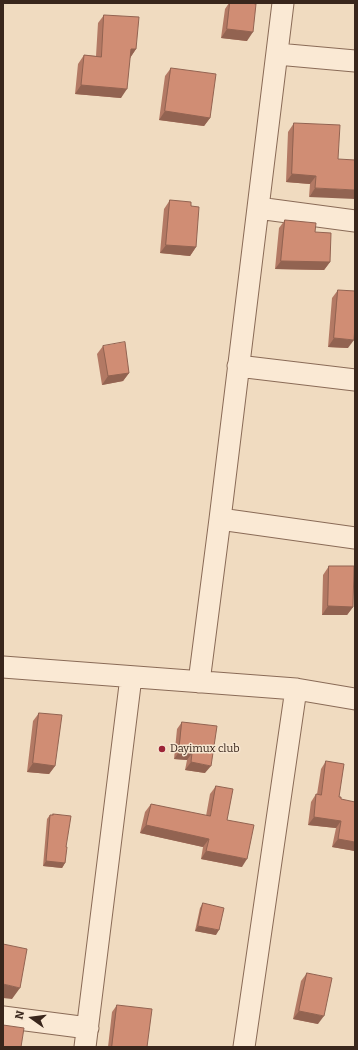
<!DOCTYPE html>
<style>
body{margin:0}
#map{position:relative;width:358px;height:1050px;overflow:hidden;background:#f0dbc0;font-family:Bitter,serif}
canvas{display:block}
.frame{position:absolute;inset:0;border:4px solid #39261c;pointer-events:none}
.north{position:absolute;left:12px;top:998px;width:40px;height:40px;-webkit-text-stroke:3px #f7e6d0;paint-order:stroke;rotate:284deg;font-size:11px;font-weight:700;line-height:16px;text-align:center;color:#39261c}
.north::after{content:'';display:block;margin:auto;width:14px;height:18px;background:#39261c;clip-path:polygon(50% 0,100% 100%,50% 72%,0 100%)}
</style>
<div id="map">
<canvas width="358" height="1050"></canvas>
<div class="frame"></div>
<div class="north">N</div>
</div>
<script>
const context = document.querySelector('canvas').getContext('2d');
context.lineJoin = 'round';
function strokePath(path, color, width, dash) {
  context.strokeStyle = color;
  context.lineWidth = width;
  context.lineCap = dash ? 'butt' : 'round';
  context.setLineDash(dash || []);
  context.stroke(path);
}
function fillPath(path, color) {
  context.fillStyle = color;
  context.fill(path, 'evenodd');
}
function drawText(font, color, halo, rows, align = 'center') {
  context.font = font + ' Bitter,serif';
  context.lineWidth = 3;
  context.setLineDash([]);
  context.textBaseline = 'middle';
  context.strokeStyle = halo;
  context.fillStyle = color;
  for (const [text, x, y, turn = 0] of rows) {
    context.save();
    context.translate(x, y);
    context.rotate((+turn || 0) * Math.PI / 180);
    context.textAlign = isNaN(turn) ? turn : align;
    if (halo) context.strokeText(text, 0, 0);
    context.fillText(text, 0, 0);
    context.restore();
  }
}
const street = new Path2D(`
 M277,54L355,61
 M258,208L355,221
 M238,366L355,380
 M220,519L355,538
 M3,667L296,689L355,699
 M199,682L220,519L283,3
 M3,1017L88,1028
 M85,1047L131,677
 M244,1047L296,689`);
const wall = new Path2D(`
 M229,3H251L247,41L221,38L225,9Z
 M104,15L136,49L130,58L121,98L75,94L78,64L84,55L96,56L98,23Z
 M171,68L210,118L204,126L159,120L165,76Z
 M294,123L338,159L309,197L310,184L286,182L288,132Z
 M170,200L191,206L196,247L190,256L160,253L164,209Z
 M285,220L315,232L330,262L324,270L275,269L279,228Z
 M338,290L348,348L328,347L332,298Z
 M103,346L129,373L123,381L102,385L97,354Z
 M329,566L353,607L347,615H322L323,575Z
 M39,713L55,766L49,774L27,772L33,721Z
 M182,722L205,773L185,770L187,760L174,759L177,729Z
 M326,761L339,797L341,799L355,851L332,847L336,828L308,825L311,802L316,794H317L321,769Z
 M216,786L242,867L201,859L203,847L140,833L145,812L151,804L206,816L210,794Z
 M53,814L66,847L65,863L62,868L43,866L47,819L50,815H52Z
 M203,903L216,935L195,931L200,908Z
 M307,973L318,1024L293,1019L301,981Z
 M117,1005L147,1047H108L112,1012Z`);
const shadedWall = new Path2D(`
 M227,29L253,32L247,41L221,38Z
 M131,49H136L130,58L125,57Z
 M81,85L127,89L121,98L75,94Z
 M165,111L210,118L204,126L159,120Z
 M292,174L316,176L310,184L286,182Z
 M315,188L355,190V199L309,197Z
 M166,245L196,247L190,256L160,253Z
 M281,261L330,262L324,270L275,269Z
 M334,338L354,340L348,348L328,347Z
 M129,373L123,381L102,385L108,376Z
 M328,606L353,607L347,615H322Z
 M179,752L192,753L187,760L174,759Z
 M191,762L211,766L205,773L185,770Z
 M33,763L55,766L49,774L27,772Z
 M314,817L341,821L336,828L308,825Z
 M146,825L209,839L203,847L140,833Z
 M338,839L355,842V851L332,847Z
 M206,851L247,859L242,867L201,859Z
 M46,861L65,863L62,868L43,866Z
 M198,926L219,930L216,935L195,931Z
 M3,984L20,988L12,999L3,998Z
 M299,1011L324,1016L318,1024L293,1019Z`);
const building = new Path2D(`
 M230,3H251L256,4L253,32L227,29Z
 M104,15L139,17L136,49H131L127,89L81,85L84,55L101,57Z
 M171,68L216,74L210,118L165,111Z
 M294,123L340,125L338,159L355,160V190L315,188L316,176L292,174Z
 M170,200L191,202V206L199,207L196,247L166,245Z
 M285,220L316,223L315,232L331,233L330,262L281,261Z
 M338,290L355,291V326L354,340L334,338Z
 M125,342L129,373L108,376L103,346Z
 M329,566H354L353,607L328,606Z
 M39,713L62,715L55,766L33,763Z
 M182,722L217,726L211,766L191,762L192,753L179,752Z
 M326,761L344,764L339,797H341V799L355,802V842L338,839L341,821L314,817L316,794L321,795Z
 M216,786L233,789L227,820L254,825L247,859L206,851L209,839L146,825L151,804L210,816Z
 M53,814L71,816L66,847H67L65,863L46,861L50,815H53Z
 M203,903L224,908L219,930L198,926Z
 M3,944L27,949L20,988L3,984Z
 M307,973L332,978L324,1016L299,1011Z
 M117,1005L152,1009L147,1047H112Z
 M3,1025L24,1028L21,1047H3Z`);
const markers = [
 [162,749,4,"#9c2437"]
];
const poiNames = [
 ["Dayimux club",170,749]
];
strokePath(street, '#8a6b57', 23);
strokePath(street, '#fae9d4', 21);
fillPath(wall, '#b37964');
fillPath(shadedWall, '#926351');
fillPath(building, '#d08d74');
strokePath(building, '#926351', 1);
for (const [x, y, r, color] of markers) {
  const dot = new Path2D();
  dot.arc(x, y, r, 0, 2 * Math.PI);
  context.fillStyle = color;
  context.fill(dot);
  strokePath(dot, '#f7e6d0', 1.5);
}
drawText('11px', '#39261c', '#f7e6d0', poiNames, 'left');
</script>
